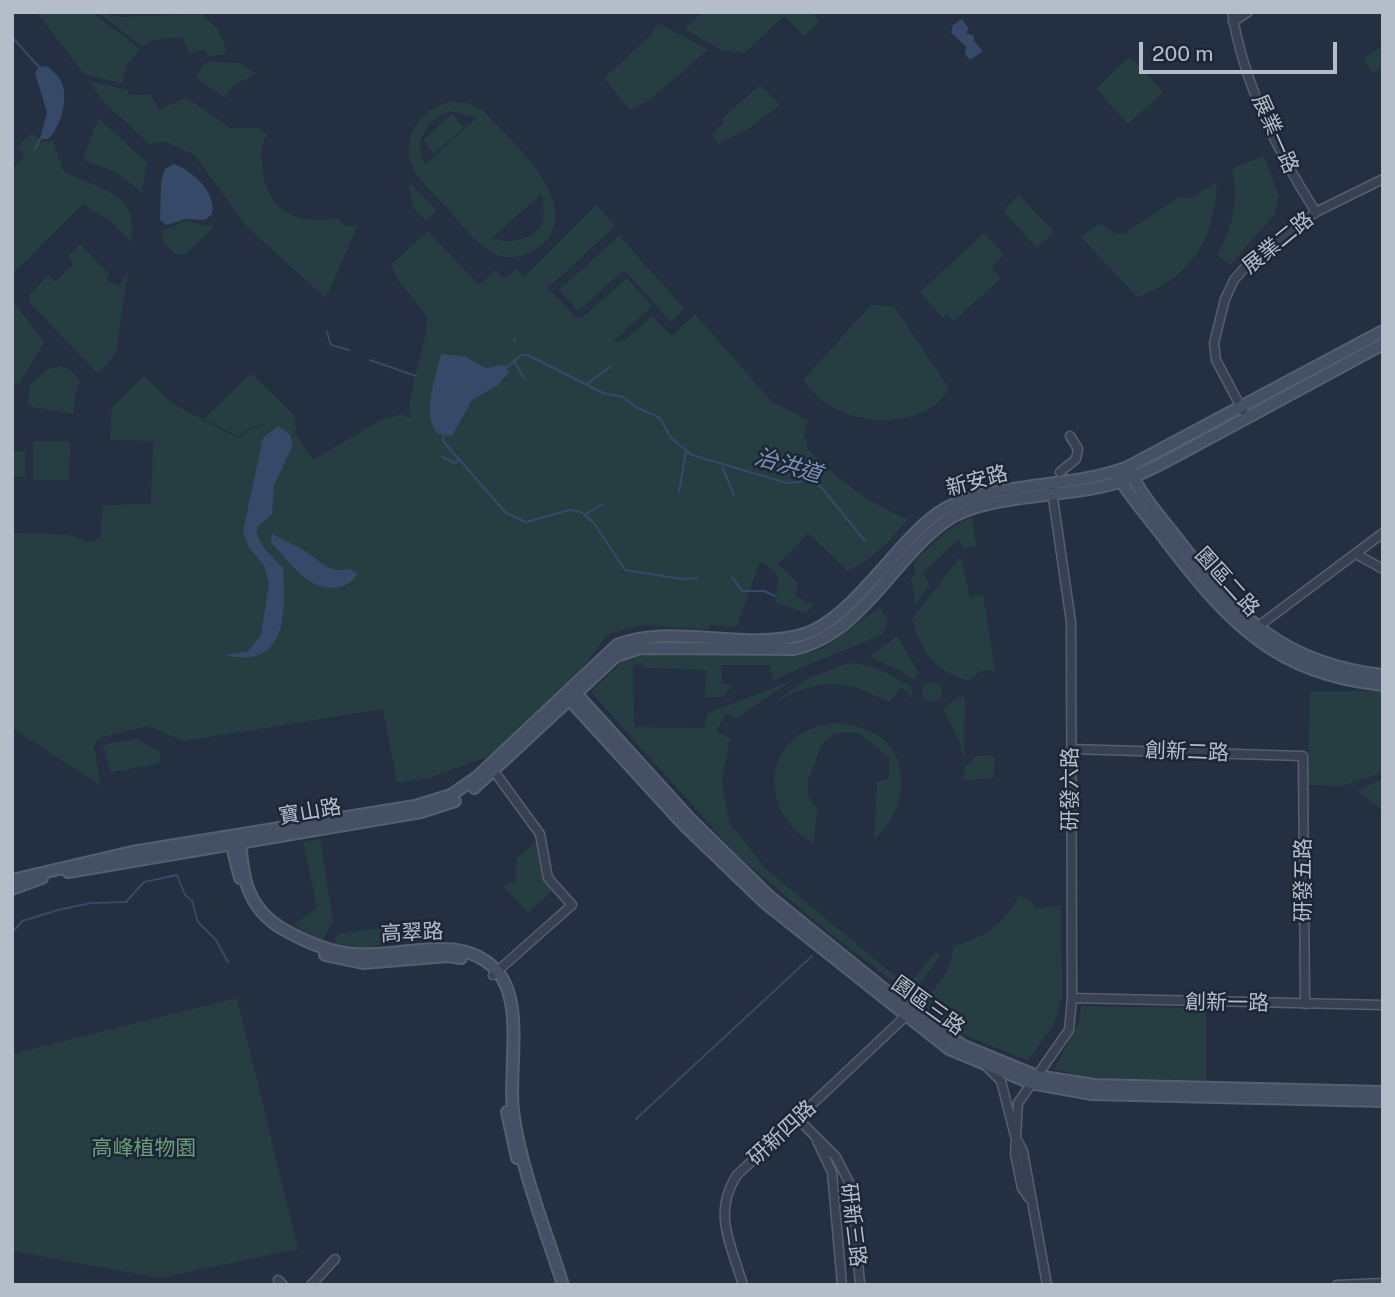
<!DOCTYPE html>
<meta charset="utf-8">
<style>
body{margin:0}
#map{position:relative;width:1395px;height:1297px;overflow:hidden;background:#242f41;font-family:"Public Sans",sans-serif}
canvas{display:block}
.frame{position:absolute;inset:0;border:14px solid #b5bdcb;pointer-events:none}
.scale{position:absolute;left:1139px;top:42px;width:198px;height:32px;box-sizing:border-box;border:4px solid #b5bdcb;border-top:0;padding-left:9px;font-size:21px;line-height:24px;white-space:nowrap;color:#b5bdcb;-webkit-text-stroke:5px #1d2636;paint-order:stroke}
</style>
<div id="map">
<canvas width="1395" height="1297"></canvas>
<div class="frame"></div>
<div class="scale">200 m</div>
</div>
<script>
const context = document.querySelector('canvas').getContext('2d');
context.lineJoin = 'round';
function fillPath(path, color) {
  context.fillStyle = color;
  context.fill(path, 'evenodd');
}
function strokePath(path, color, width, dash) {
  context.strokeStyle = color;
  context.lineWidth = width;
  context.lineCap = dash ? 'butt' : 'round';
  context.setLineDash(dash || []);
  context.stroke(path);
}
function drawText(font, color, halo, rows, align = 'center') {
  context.font = font + ' "Public Sans","Noto Sans TC",sans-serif';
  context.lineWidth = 5;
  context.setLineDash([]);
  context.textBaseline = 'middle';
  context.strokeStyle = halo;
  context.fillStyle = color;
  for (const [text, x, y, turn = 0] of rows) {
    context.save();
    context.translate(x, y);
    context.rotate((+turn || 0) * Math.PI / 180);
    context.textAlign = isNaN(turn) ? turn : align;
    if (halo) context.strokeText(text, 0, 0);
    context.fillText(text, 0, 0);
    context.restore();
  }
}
const green = new Path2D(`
 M36,12H92L140,49L127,64L122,83L85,75Z
 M97,12L122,17L202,14L217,28L227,51L224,55L207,56L206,50L189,53L182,37L149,41L143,47Z
 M703,12H812L819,22L804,36L784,16L744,53L721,50L685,29Z
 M658,23L708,50L647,102L630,110L604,78L652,34Z
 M1383,45V68L1372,73L1364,59Z
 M1130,56L1163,92L1128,124L1096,89Z
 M209,62L240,63L256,74L234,85L225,98L196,78L203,64Z
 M88,81L128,90L129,95H151L159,110L186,97L230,128H260L267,135C260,145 261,153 262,166C267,212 295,225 338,218L345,226L358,225L326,298L248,228L194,155L166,142L149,144L102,100Z
 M760,85L780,105L748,129L718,144L712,134L724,122L722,119Z
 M451,102L469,103L484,111C509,140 573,193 551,234C546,243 536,250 526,254C491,268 469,233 449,210C438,198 422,184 414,170C398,140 420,107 451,102ZM450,111L476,118L425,165C413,140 426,120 450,111ZM541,194C553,233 525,246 491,239Z
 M452,114L464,127L434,154L423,140Z
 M98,118L147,163L142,193L118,173L83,160Z
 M32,133L42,142L53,140L63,171C94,189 142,191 131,242L114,224L83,204L12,274V169L25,155L17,147Z
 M1264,156L1279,196L1275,214L1230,265L1217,255C1233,226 1239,201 1232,168Z
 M409,182L437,211L426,221L412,206Z
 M1217,182C1214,239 1193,277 1137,297L1081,237L1100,223L1116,234L1125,233L1181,196L1189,199Z
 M1019,195L1054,232L1037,248L1003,211Z
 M596,205L615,226L548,288L577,319L583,317L627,278L652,306L613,342L625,340L652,316L672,336L695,314L772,402L808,420L803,437L807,439V448C836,477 869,505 908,519C890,540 873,560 847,571L808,533L778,564L798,583L795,596L813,605L805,613L775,602C779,581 782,572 760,562L737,626L710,625L709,630L640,625L607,635L577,675L492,755L429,778L397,783L383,709L184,741L147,726L98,738L94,747L101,786L12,728V533L69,535L90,542L100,538L103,505L151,504L153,441L110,440L112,407L144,375L173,404L238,438L252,428L273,422L251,427L238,436L204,419L251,373L295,416L296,431L293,430L313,460L381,420L403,414L410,419C408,384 426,351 427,316L398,280L391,265L428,231L479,285L496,270L504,279L516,269L524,277Z
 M186,221L214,227L185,255L175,254L164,242L161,231Z
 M984,233L1004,255L991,267L1001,278L954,321L947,314L943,318L920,292Z
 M619,236L685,309L671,322L624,270L578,311L559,290Z
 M80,244L109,274L106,280L119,286L128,270L116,353L98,374L29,302L30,294L48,275L55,282L74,264L68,256Z
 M12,300L44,342L20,383L12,384Z
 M871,305L894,306L949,388C929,427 864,426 831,407C820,400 811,390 803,380Z
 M60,366L69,369L80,381L75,395L74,414L33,407L28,404L30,385L46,370Z
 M33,441H70L69,480H33Z
 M12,451H25V477L12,476Z
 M972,517L976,545L964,548L959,539L923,573L929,584L916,605L911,579L915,574L914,562L949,529Z
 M961,556L970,598L983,594L995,670L980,671L969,681C934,671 922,652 912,619Z
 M880,607L888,621L883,634C846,651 808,663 773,681L770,665H721L722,683L732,685L724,697H705L706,670L644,668L642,663L633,666L634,727L704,728L708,713L793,680L735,719L726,714L716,731L730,739L722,781L729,822L765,868L907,986L936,952L941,955L911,995L828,932L737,855L591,692L625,659L643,655L798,656L822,649Z
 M897,636L919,673L914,680L900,670L870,657Z
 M848,663C871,663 892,675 911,687L913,699L901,687L890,702C841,679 820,677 772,704L806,679Z
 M922 692a10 10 0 1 1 20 0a10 10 0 1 1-20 0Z
 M1310,691H1383V772L1341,786L1308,785Z
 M959,696L965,698L964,760L959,740L943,709Z
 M839,722C851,725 865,728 876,734C915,759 905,815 874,839L877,781L889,779V758L859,733H836L823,742L808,781V796L817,809L814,843C776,826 758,770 794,739C806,728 823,725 839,722Z
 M136,739L160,752L159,764L111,772L103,747L106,744Z
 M991,755L995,758L993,778L963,780L965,767L976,756Z
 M1383,779V811L1357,790Z
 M320,839L333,921L322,941L293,925L317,908L303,842Z
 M538,840L554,889L528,913L503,886L515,882L517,858Z
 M1019,896L1031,900L1036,909L1061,905L1062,998L1054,1024L1028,1061L960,1033L922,1004C937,986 953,970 953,946C985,937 1003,926 1019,896Z
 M386,927L388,943L357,949L333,946L338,934Z
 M237,998L298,1249L160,1278L12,1251V1054Z
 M1081,1006L1206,1008V1080L1089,1078L1054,1069L1079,1023Z`);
const water = new Path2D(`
 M962,19L969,29L966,33L974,36V41L983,51L970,60L965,54L966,46L951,33L953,25Z
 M47,66C51,70 57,74 60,79C70,94 61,128 48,139H40L47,112L35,73L39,67Z
 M174,164C192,170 217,193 212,214L205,220L185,219L167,225L160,220L161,182L165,169Z
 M441,354L464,356L486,368L504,365L509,372L498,385L472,400L452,436L437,433C421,412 436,378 441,354Z
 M278,426L290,435L293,445L274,485L272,514C269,518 263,521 259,525C249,538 276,560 283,568C286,614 287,670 224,655L247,652L261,635L269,584L264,565L249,548L243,531L263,438Z
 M272,534C282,539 293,544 303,550C320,560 328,574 350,569L357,574C352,582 348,585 339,587C308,593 291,562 271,543Z`);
const stream = new Path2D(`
 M12,37L39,67
 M35,149L40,139
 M327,332L331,345L349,350
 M514,339L515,342
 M370,360L416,376
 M514,361L524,378
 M506,368L521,355H528L603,393L623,397L636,407L660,418L671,438L692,455L787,483L808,481L821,487L865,541
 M587,384L611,366
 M444,434L443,441L506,513L526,522L569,510L581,512L594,523L625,570L682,579L697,578
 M442,457L455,463L459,460
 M722,467L734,495
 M679,492L686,451
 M584,515L603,504
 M732,577L742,591H764L775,596
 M12,933L22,921L58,910L91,903L126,902L144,882L177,875L185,895L192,901L198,922L216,940L228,962
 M636,1119L812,956`);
const street = new Path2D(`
 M1232,12C1243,81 1278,154 1316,212
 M1233,22L1248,12
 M1243,411L1216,360L1214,343L1225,299L1234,280L1248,264L1316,212L1383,179
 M1060,472L1076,459L1078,449L1070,436
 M1356,554L1383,569
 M1256,628L1383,533
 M1071,749L1303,756L1305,1004
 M491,767L540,834L548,878L572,905L493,975
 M1072,998L1383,1005
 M985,1065L1001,1081L1015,1136L1023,1151L1047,1285
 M797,1118L836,1157L852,1188L860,1285
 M817,1141L832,1172L842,1285
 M1029,1198L1022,1188L1015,1154L1018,1103L1069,1030L1072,998L1071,622L1052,491
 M278,1280L283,1285
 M311,1285L335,1259
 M743,1285C731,1244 712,1213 737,1175L909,1013
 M1337,1285L1383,1283`);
const secondary = new Path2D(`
 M1131,473C1143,498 1163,520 1180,542C1239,618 1283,664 1383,675
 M1119,478C1132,500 1152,521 1167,542C1229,623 1276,674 1383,685
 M573,690L690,819L770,897L911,1011L964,1046L1037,1076L1094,1085L1383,1092
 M566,696L684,825L764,902L949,1049L1031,1083L1092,1094L1383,1101
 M474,788L616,656L640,648L794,649C862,634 892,559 946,521C986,492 1074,499 1125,480C1156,469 1186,450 1215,435C1271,405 1327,374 1383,344
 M239,836C242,854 242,877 250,893C258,912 272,924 290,933C311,944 332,953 355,954C402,958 461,931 497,971C525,1003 508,1071 513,1111C521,1170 545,1228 563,1285
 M230,839L240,878
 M68,872L421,812L455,801
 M12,880L132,852L415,806L451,795L477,777L617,645C674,623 742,651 801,635C850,622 893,547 934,516C981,480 1071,490 1128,467L1383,331
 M12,889L42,878
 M325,955L363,963L448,956L461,958
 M507,1112L517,1158`);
const streetNames = [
 ["展業一路",1275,134,66],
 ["展業二路",1278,243,-39],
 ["新安路",977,481,-15],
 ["園區二路",1227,582,48],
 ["創新二路",1187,752,2],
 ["研發六路",1071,789,-90],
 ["寶山路",310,812,-10],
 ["研發五路",1304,880,-90],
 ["高翠路",412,933,-3],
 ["創新一路",1227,1003,1],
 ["園區三路",928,1006,36],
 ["研新四路",782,1133,-43],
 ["研新三路",853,1225,83]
];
const parkNames = [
 ["高峰植物園",144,1149]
];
const waterNames = [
 ["治洪道",788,466,16]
];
fillPath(green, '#263e42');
fillPath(water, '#374969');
strokePath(stream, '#374969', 2);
strokePath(street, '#565f6e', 11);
strokePath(secondary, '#565f6e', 14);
strokePath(street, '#384151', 8);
strokePath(secondary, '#465064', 10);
drawText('21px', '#b5bdcb', '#1d2636', streetNames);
drawText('21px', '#6b9d79', '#1d2636', parkNames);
drawText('italic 23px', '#7c91b3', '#1d2636', waterNames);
</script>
